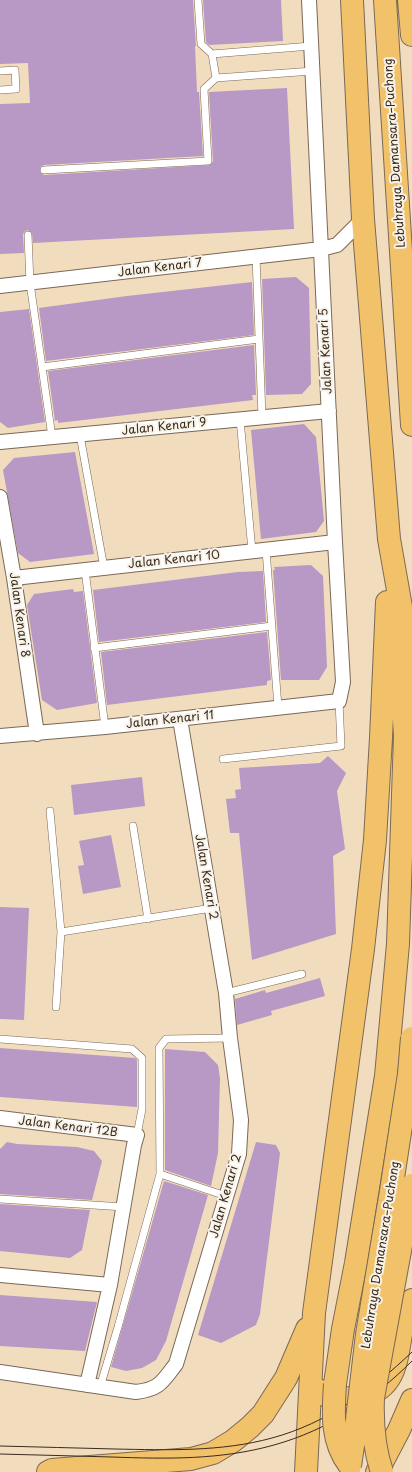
<!DOCTYPE html>
<meta charset="utf-8">
<style>
body{margin:0}
canvas{display:block;background:#f2dcbe}
</style>
<canvas width="412" height="1472"></canvas>
<script>
const context = document.querySelector('canvas').getContext('2d');
context.lineJoin = 'round';
function fillPath(path, color) {
  context.fillStyle = color;
  context.fill(path, 'evenodd');
}
function strokePath(path, color, width, dash) {
  context.strokeStyle = color;
  context.lineWidth = width;
  context.lineCap = dash ? 'butt' : 'round';
  context.setLineDash(dash || []);
  context.stroke(path);
}
function drawText(font, color, halo, rows, align = 'center') {
  context.font = font + ' "Playpen Sans",sans-serif';
  context.lineWidth = 4;
  context.setLineDash([]);
  context.textBaseline = 'middle';
  context.strokeStyle = halo;
  context.fillStyle = color;
  for (const [text, x, y, turn = 0] of rows) {
    context.save();
    context.translate(x, y);
    context.rotate((+turn || 0) * Math.PI / 180);
    context.textAlign = isNaN(turn) ? turn : align;
    if (halo) context.strokeText(text, 0, 0);
    context.fillText(text, 0, 0);
    context.restore();
  }
}
const building = new Path2D(`
 M0,0H193L196,46H195L197,92H199L203,156L44,165L40,167V172L44,175L210,165L213,161L209,92L287,88L294,229L33,243L32,233L27,230L24,232L23,235L24,253L0,254V104L30,103L28,63L0,64Z
 M203,0H281L283,41L209,45L206,42Z
 M296,277L309,288L311,384L302,394L266,395L262,279Z
 M252,282L254,335L46,361L39,308L127,296Z
 M29,309L45,422L8,428L0,422V312Z
 M254,345L256,395H252L253,400L58,423V420L55,421L48,371Z
 M304,424L316,437L324,521L316,532L261,539L251,430Z
 M75,452L94,554L30,562L18,553L3,470L14,458Z
 M311,565L323,576L327,667L319,680H281L273,570H275L274,567Z
 M263,571L266,622L99,642L93,590L238,572Z
 M73,589L74,592L83,591L97,703L57,710L42,700L27,605L34,594Z
 M267,632L271,680L267,681V685L107,705L101,652Z
 M328,756L346,773L337,791L345,849L333,856L336,934L252,960L239,833H230L226,799L236,798L235,790L241,789L239,768L320,763Z
 M142,777L145,806L74,815L71,785Z
 M111,835L121,887L83,894L78,866L84,865L79,841Z
 M0,907L29,908L24,1020L0,1019Z
 M320,978L325,996L271,1011L272,1015L237,1025L235,999L265,990L266,993Z
 M0,1048L135,1058L137,1060V1107L0,1097Z
 M165,1049L205,1052L218,1065L220,1078L218,1153L211,1186L165,1170Z
 M7,1142L17,1144L77,1147L94,1151L102,1161L92,1200L0,1194V1149Z
 M256,1142L276,1145L280,1153L260,1314L256,1325L221,1343L198,1335Z
 M164,1181L208,1195L166,1341L156,1360L142,1368L126,1371L111,1367Z
 M0,1204L90,1210L82,1250L70,1258L0,1251Z
 M0,1295L97,1302L85,1351L0,1346Z`);
const service = new Path2D(`
 M198,0L201,44L212,54L216,78
 M212,54L311,46
 M0,71L15,70L16,89L0,90
 M44,170L208,161L204,89L216,78L313,71
 M28,235L30,283L52,437
 M256,256L262,417
 M42,367L259,339
 M240,419L252,551
 M80,435L104,568
 M266,550L278,707
 M85,570L105,727
 M94,648L272,626
 M223,759L341,746L339,701
 M50,811L61,932L56,1007
 M133,826L148,919
 M61,932L212,908
 M226,993L302,974
 M0,1039L132,1049L142,1058V1109L137,1135
 M160,1174L226,1196
 M0,1199L124,1207
 M100,1387L118,1327L160,1174L159,1048L166,1039L230,1038`);
const minor = new Path2D(`
 M0,286L321,249L337,245L363,219
 M0,442L329,411
 M0,497L14,578L37,734
 M14,578L335,542
 M0,736L105,727L339,701L343,682L335,542L309,0
 M0,1118L137,1135L134,1145L110,1285L87,1385
 M0,1275L110,1285
 M0,1372L136,1392C160,1389 162,1382 176,1364L239,1154L241,1120L230,1038L226,993L180,719`);
const motorway = new Path2D(`
 M385,0L412,425
 M409,0L412,35
 M335,1384L343,1329L356,1263L386,1076L398,944L405,735L402,690L401,607L389,539L363,219L352,0
 M318,1390C328,1399 339,1399 352,1398C403,1393 395,1351 405,1314C406,1309 410,1305 412,1300
 M48,1472L52,1470L191,1459L213,1453L233,1441L250,1427L263,1414L286,1378L307,1329
 M306,1472L314,1313L363,949L375,840L381,738L387,602
 M377,1472L399,1430L412,1400`);
const tram = new Path2D(`
 M0,1446C38,1447 77,1448 115,1449C167,1450 221,1452 272,1438C327,1423 371,1391 412,1352
 M0,1454C37,1455 75,1456 112,1457C166,1459 221,1460 274,1445C328,1430 373,1400 412,1361`);
const motorwayBridge = new Path2D(`
 M335,1384C333,1414 331,1442 350,1466
 M350,1466L357,1419L367,1334L391,1191L409,1074L412,1038
 M382,1472C374,1448 372,1423 373,1398L412,1185`);
const streetNames = [
 ["Lebuhraya Damansara–Puchong",395,153,-94],
 ["Jalan Kenari 7",160,268,-7],
 ["Jalan Kenari 5",326,351,-93],
 ["Jalan Kenari 9",164,427,-6],
 ["Jalan Kenari 10",174,560,-6],
 ["Jalan Kenari 8",19,615,82],
 ["Jalan Kenari 11",170,720,-6],
 ["Jalan Kenari 2",206,877,80],
 ["Jalan Kenari 12B",68,1127,7],
 ["Jalan Kenari 2",226,1196,-74],
 ["Lebuhraya Damansara–Puchong",381,1255,-81]
];
fillPath(building, '#b898c4');
strokePath(service, '#7b6856', 8);
strokePath(minor, '#7b6856', 16);
strokePath(motorway, '#7b6856', 24);
strokePath(service, '#fff', 7);
strokePath(minor, '#fff', 14);
strokePath(motorway, '#f2c26a', 22);
strokePath(tram, '#3b2a1e', 1);
strokePath(motorwayBridge, '#7b6856', 24, []);
strokePath(motorwayBridge, '#f2c26a', 22);
drawText('12px', '#3b2a1e', '#f7f3e8', streetNames);
</script>
